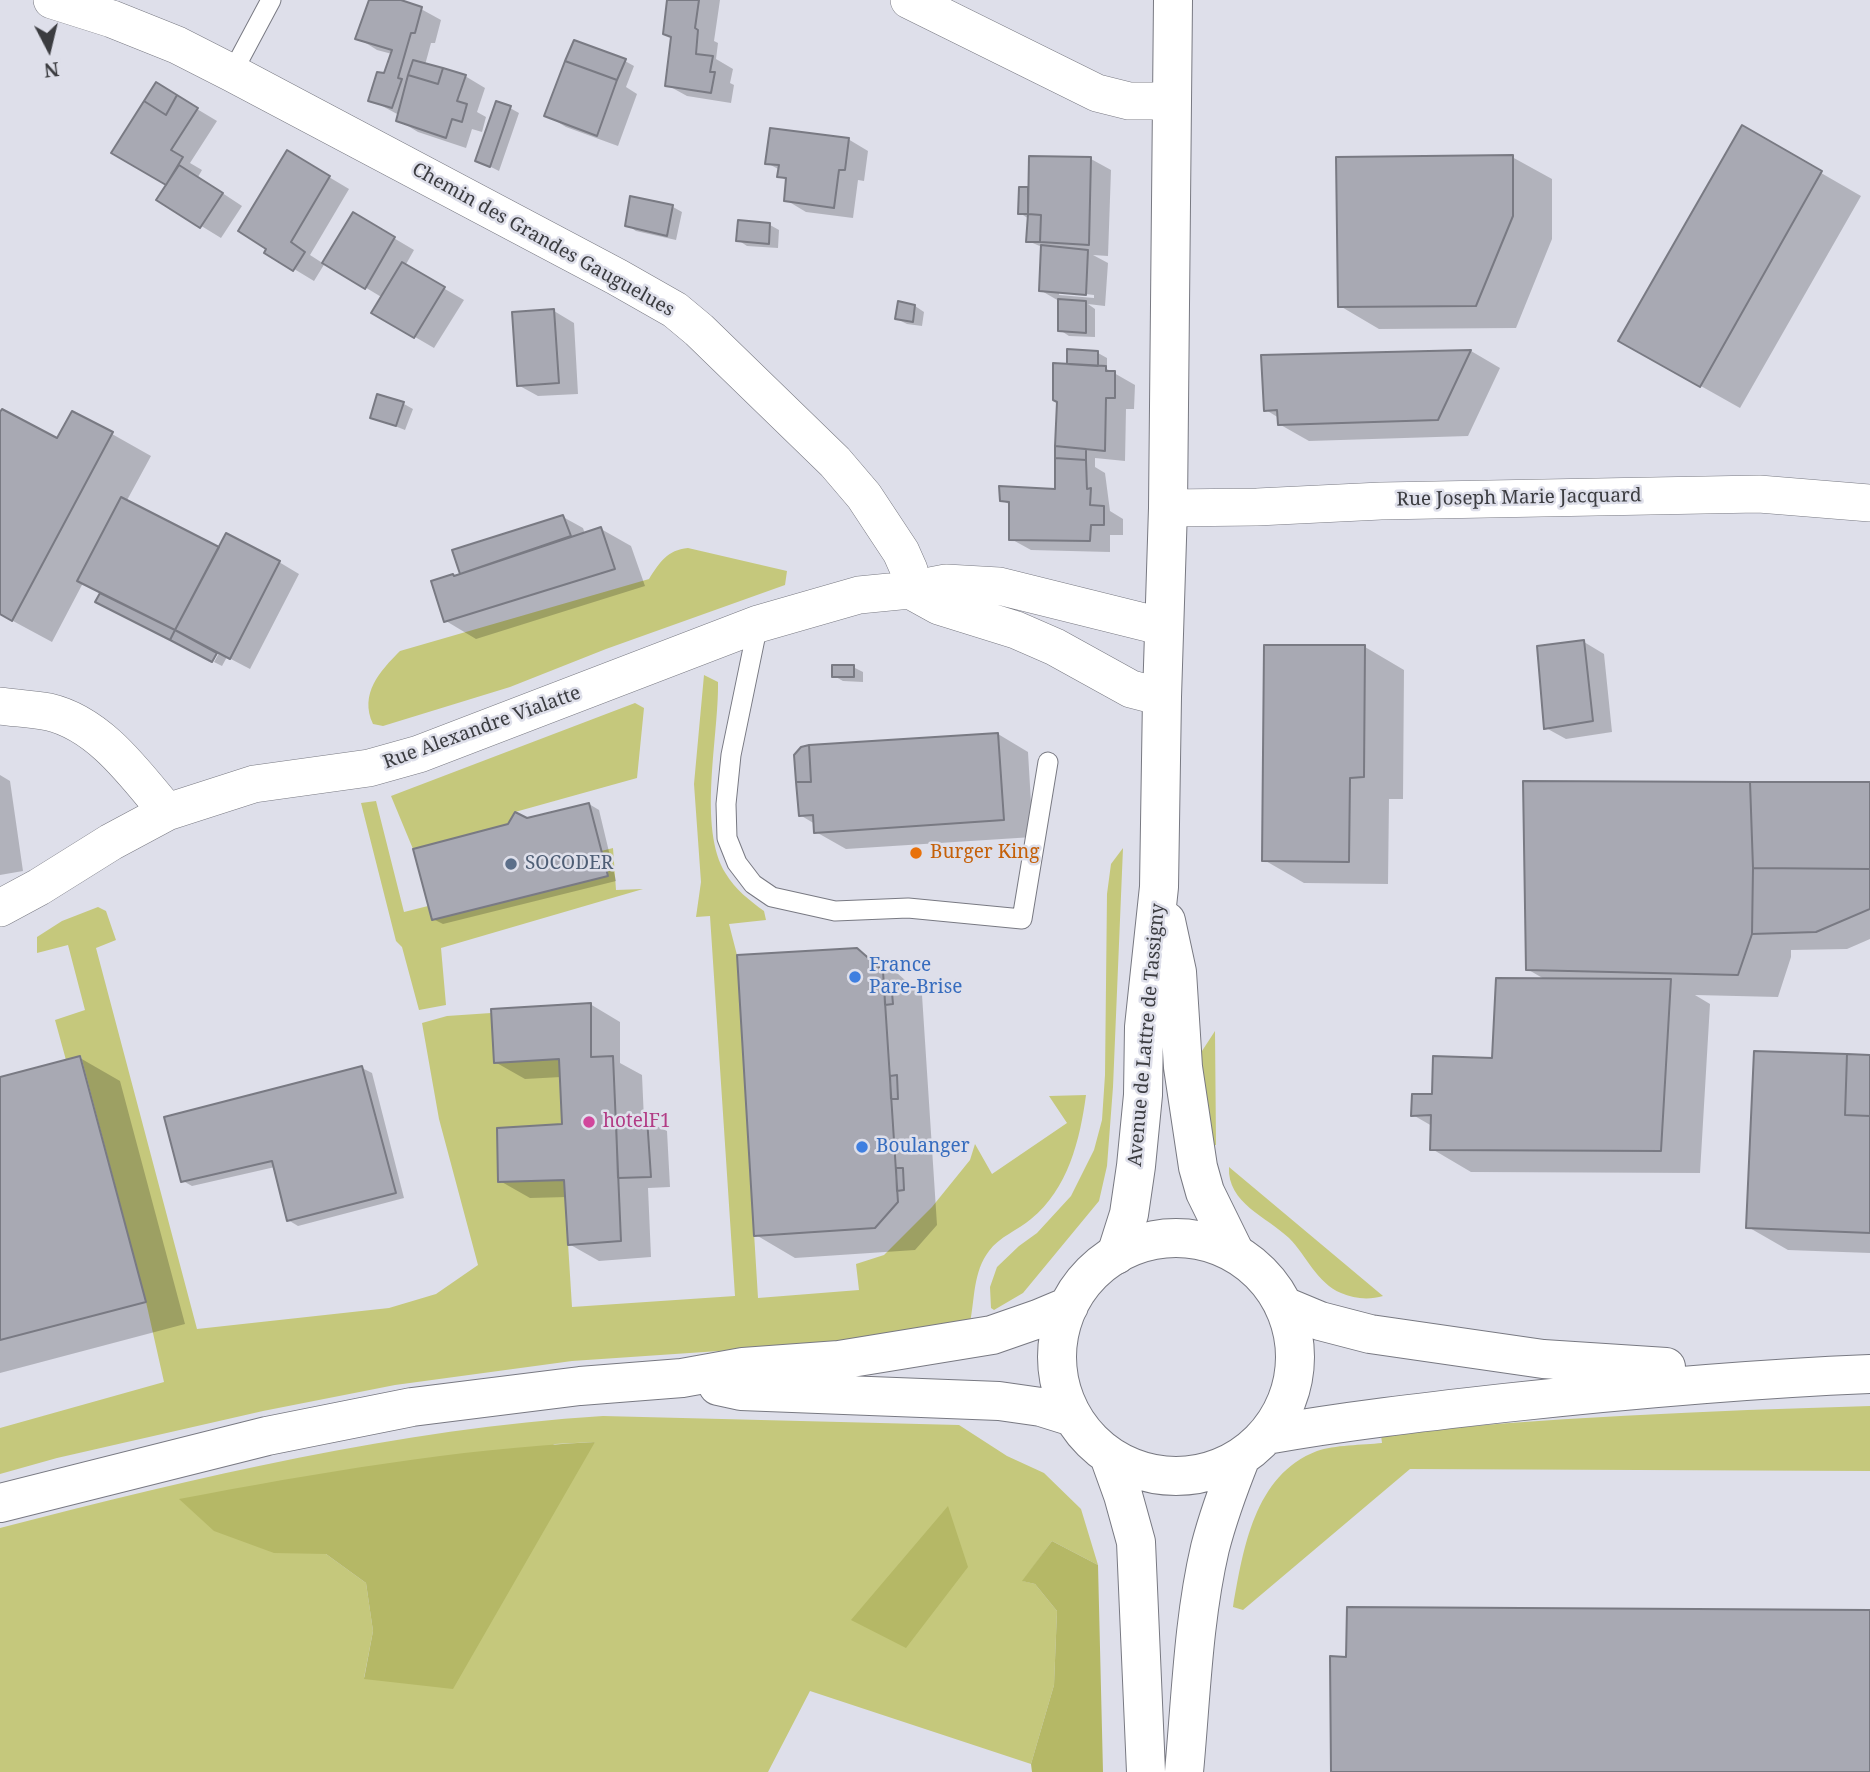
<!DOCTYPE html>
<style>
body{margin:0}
#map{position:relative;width:1870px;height:1772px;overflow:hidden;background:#dedfea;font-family:"Noto Serif",serif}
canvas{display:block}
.north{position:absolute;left:14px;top:14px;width:70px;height:70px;-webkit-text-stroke:5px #dedfea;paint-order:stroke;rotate:173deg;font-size:19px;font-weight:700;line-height:28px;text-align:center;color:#3b3c40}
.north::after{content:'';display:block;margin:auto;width:24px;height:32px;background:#3b3c40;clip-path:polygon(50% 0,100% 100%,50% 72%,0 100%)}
</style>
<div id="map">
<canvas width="1870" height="1772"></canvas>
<div class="north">N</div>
</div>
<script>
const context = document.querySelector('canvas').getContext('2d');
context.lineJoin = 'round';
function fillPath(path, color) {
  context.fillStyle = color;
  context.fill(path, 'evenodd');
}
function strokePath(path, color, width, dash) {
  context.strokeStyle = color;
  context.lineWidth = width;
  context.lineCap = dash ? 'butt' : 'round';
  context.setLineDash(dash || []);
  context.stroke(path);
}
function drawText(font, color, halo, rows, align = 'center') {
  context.font = font + ' "Noto Serif",serif';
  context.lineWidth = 5;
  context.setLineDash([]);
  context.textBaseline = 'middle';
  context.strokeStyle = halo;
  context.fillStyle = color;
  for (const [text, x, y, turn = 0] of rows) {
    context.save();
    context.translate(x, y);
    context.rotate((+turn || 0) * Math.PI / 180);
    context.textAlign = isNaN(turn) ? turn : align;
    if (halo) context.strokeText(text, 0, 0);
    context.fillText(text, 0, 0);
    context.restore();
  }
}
const green = new Path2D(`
 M688,548L787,571L785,585L606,649L510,687L383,726L373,724C359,694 380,671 400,651L649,579C660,562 667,550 688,548Z
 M704,675L718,682C719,736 697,828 726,874C735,889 750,901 764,911L766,920L729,924L737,955L758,1298L859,1290L856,1264L884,1255L932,1207L970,1160L975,1144L992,1174L1067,1123L1049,1096L1086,1095C1080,1140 1068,1189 1031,1219C1018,1230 999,1237 989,1251C973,1272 975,1298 970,1323L851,1342L572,1361L395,1385L263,1411L57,1458L0,1474V1428L164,1382L146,1302L81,1056L66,1060L55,1020L85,1010L68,945L37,953V937L62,921L98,907L106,911L116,940L96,948L197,1329L389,1308L436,1294L478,1265L439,1119L422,1023L447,1016L491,1013L494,1063L559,1059L562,1124L497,1128L498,1181L564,1180L572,1307L735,1296L710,916L696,917L701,882L694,784Z
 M635,703L644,708L637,778L515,812L508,824L413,849L391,796Z
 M376,801L404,912L428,906L432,920L601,851L613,848L616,890L643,889L441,948L446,1005L419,1010L402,947L396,941L361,803Z
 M1123,848L1113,1087L1107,1166L1099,1201L1023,1293L994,1310L991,1308L990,1287L997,1267L1019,1246L1037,1233L1071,1196L1094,1150L1102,1120L1105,1075L1107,894L1111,864Z
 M1215,1031L1216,1145L1210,1146L1199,1059L1202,1051Z
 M1229,1167L1383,1296C1370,1300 1354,1299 1341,1293C1317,1283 1306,1255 1289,1238C1267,1217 1227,1203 1229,1167Z
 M1870,1406V1471L1410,1469L1243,1610L1233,1607C1243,1550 1254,1475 1317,1451C1334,1445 1363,1445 1382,1443L1381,1435C1543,1417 1707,1411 1870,1406Z
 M603,1416L959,1425L1007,1456L1044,1473L1081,1509L1098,1565L1052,1541L1023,1581L1035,1584L1057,1611L1054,1685L1031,1764L810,1691L768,1772H0V1528C198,1477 398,1429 603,1416ZM595,1442L364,1678L373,1631L366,1583L326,1554L555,1444Z`);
const forest = new Path2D(`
 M595,1442L453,1689L364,1679L373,1631L366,1583L326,1554L274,1553L214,1531L179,1499C317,1473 455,1449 595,1442Z
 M948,1506L968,1567L906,1648L851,1620Z
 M1052,1541L1098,1565L1103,1772H1032L1031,1764L1054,1685L1057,1611L1035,1584L1022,1581Z`);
const shadow = new Path2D(`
 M370,0H395L421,9L441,20L435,43H431L425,65L465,76L485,88L477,112L486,117L482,132L472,129L466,148L418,132L398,120L399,115L371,100L385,75L392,54L377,50L358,38Z
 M669,0H720L714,41L718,43L716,59L733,69L730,83L734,85L731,103L687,96L667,85L673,38L664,33Z
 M625,61L634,66L626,87L637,94L618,146L566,127L546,115Z
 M157,85L217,121L190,163L202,170L198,177L242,206L221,238L159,200L169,185L114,152Z
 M510,108L519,113L499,171L477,160Z
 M1743,128L1861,196L1740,408L1660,363Z
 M848,139L868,151L864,181L858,180L853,218L806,212L786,200L788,181L779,176L780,170L767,163Z
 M287,152L349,189L310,255L324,264L353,214L414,250L405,266L464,300L434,348L374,313L383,298L325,263L314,281L266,252Z
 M1031,157L1091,159L1111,170L1108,256L1093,255L1108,263L1105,306L1088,304L1095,309V337L1069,336L1060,330L1059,301L1040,290L1042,247L1028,241L1029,219L1020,213L1027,188L1030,190ZM1059,291L1094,295V298L1059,295Z
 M1512,157L1552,179V239L1516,328L1379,329L1340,306Z
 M632,198L673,207L682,212L676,240L636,231L627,225Z
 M770,225L779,230L778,248L747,246L738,240Z
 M900,303L915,306L924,312L922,326L907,324L897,319Z
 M554,311L574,323L578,394L538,396L518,385Z
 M1471,351L1500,368L1468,436L1309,441L1279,424V418L1266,410L1263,357Z
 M1098,353L1107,358V369L1135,385L1134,409H1126L1125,461L1095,458V467L1105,473L1110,511L1123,519V535H1110V552L1031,550L1011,539V505L1001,500L1057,491L1069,366Z
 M378,396L404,404L413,409L405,430L372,417Z
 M0,416L58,440L112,434L151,456L126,502L219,550L279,562L299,574L250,669L227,657L222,666L214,662L219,653L217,651L211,660L97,601L102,594L83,583L52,642L0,614Z
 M563,517L583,528L585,534L601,529L631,546L645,586L476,639L446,621L456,577Z
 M1584,642L1604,654L1612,732L1566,739L1546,728Z
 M1365,647L1404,670L1403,799H1389L1388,884L1304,883L1264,860Z
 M853,667L863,672V682L843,681L834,676Z
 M998,734L1028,752L1033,837L846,849L816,832L815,824L800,815Z
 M0,775L10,781L23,871L0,875Z
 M1870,784V939L1847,949L1791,950V957L1778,997L1695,995L1710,1004L1700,1173L1471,1172L1432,1149V1126L1413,1115L1433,1096L1494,1060L1546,980L1527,969Z
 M589,804L599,810L616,881L443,924L433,919L527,820Z
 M857,950L897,973L922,995L937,1225L915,1250L795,1258L756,1235Z
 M590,1004L620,1022V1063L642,1075L644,1120L667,1131L670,1187L648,1188L651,1257L599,1261L569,1244L567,1197L530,1198L500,1181L564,1125L561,1077L525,1079L495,1062Z
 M1870,1056V1253L1788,1250L1748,1227Z
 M80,1058L120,1081L185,1324L0,1373V1079Z
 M362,1068L372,1073L404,1198L298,1226L288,1220L275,1167L192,1186L183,1181Z`);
const building = new Path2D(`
 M369,0H401L422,7L415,33H411L398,78L402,79L392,108L368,101L377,72L384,73L392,50L355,39Z
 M667,0H699L695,28L698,30L696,54L713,56L710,72H715L711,93L665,86L671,37L663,34Z
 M574,40L626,59L617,80L565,61Z
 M413,60L443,68L438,84L408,75Z
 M565,61L617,80L597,136L544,116Z
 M443,68L466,75L457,101L467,104L462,122L452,119L446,138L396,121L408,75L438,84Z
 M156,82L177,95L166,115L144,101Z
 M177,95L198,108L171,150L183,157L166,185L111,153L144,101L166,115Z
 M496,101L511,106L490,167L475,161Z
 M1742,125L1822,171L1700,387L1618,341Z
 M770,128L849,138L845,170H839L834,208L784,201L786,178L777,177L779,165L765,164Z
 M287,150L330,176L291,242L305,252L293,271L264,253L266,249L238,231Z
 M1513,155V216L1476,306L1338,307L1336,157Z
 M1029,156L1091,157L1089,245L1040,242L1041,215L1028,214Z
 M179,165L223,193L200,228L156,200Z
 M1019,187H1028V214H1018Z
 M630,196L673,205L667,236L625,226Z
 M353,212L395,237L365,289L322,263Z
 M1028,214L1041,215L1040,242H1026Z
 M738,220L770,223L769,244L736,241Z
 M1041,245L1088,250L1086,295L1039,291Z
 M402,262L445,287L414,338L371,313Z
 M1058,299L1086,301V333L1058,331Z
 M898,301L915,305L913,322L895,319Z
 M554,309L559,383L517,386L512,312Z
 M1067,349L1098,351V366L1067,364Z
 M1471,350L1438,420L1278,425L1277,410L1264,411L1261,355Z
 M1053,363L1106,366V371H1115V398H1106L1105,451L1055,446L1057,402L1053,400Z
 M377,394L404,402L396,426L370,418Z
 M2,409L57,438L72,411L113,432L12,621L0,614V412Z
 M1055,446L1086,449V460L1055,458Z
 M1055,458L1086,460L1087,489L1091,488L1090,505L1104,506V525H1091L1090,541L1009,540V502L1000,501L999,486L1055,489Z
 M121,497L219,547L175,630L77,581Z
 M563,515L571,536L460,574L452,550Z
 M601,527L615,569L444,622L431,581L453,574L454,576Z
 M226,533L280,561L230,659L175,630Z
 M100,593L175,630L170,640L95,602Z
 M175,630L217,653L212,662L170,640Z
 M1584,640L1593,721L1544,729L1537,646Z
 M1264,645H1365L1364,777L1350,778L1349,862L1262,861Z
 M832,665H854V677H832Z
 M998,733L1004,820L814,833L813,815L799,816L796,782H811L809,745Z
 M809,745L811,782H796L794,755L801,747Z
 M1523,781L1750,782L1753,868L1752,934L1738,975L1526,970Z
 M1750,782H1870V869L1753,868Z
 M589,803L608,876L432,920L413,849L508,824L515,812L527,818Z
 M1753,868L1870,869V909L1816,932L1752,934Z
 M857,948L883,971L898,1202L875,1228L754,1236L737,955Z
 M1496,978L1671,979L1661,1151L1430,1150L1431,1115L1411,1116L1412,1094H1432L1433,1056L1492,1058Z
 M891,981L893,1004L885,1005L884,982Z
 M591,1003V1057L613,1056L621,1241L568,1245L564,1180L498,1182L497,1128L562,1124L559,1059L494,1063L491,1009Z
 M1754,1051L1847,1054L1845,1115L1870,1116V1233L1746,1228Z
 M1847,1054L1870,1055V1116L1845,1115Z
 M80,1056L146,1302L0,1340V1077Z
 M362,1066L396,1193L287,1221L272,1161L181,1182L164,1117Z
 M897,1075L898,1099H891L890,1076Z
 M647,1118L651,1177L618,1178L616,1121Z
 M896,1168H903L904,1190L897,1191Z
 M1347,1607L1870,1610V1772H1331L1330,1656L1346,1657Z`);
const lane = new Path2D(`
 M232,73L271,0
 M758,624L731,755L726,804L727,838L737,863L753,884L772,897L835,911L908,908L1022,919L1048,762`);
const street = new Path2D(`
 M52,0L112,19L177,45L232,73L617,277L675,310L699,330L835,462L864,496L901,552L909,570L910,590
 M909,0L1097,93L1129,101H1172
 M1168,508L1257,507L1381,501L1759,494L1870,503
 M910,590L939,606L1016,630L1055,647L1131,689L1162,697
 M0,706C16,708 33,709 49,712C100,724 135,774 167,812L254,784L369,768L419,754L758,624L859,595L910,590L946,583L999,586L1164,627
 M0,908L39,887L111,842L167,812`);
const secondary = new Path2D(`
 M1166,921L1177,972L1183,1067L1198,1167L1205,1192L1235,1253
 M1116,1255L1129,1214L1136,1166L1143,1095L1144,1027L1159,887L1162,697L1168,508L1173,0`);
const primary = new Path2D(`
 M1057 1357a119 119 0 1 1 238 0a119 119 0 1 1-238 0Z
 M1284,1306L1320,1321L1370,1334L1543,1359L1666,1367
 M718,1386L741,1391L999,1401L1041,1407L1073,1417
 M1266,1435C1345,1421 1424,1412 1504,1403C1625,1390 1748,1379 1870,1374
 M1109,1456L1123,1495L1136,1542L1146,1772
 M0,1503L267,1436L412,1407L580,1386L682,1378L743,1367L839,1360L992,1335L1038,1319L1069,1306
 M1184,1772C1191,1698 1193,1621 1210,1548C1218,1517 1229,1487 1241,1457`);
const markers = [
 [916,853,7,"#e8710a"],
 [511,864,7,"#5c6f8a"],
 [855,977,7,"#3f7fe0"],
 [589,1122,7,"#d1479c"],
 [862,1147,7,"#3f7fe0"]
];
const streetNames = [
 ["Chemin des Grandes Gauguelues",543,240,29],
 ["Rue Joseph Marie Jacquard",1519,498,-1],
 ["Rue Alexandre Vialatte",482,728,-20],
 ["Avenue de Lattre de Tassigny",1147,1035,-85]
];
const foodNames = [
 ["Burger King",930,853]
];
const serviceNames = [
 ["SOCODER",525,864]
];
const shopNames = [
 ["France",869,966],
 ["Pare-Brise",869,988],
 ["Boulanger",876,1147]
];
const hotelNames = [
 ["hotelF1",603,1122]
];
fillPath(green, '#c5c87c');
fillPath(forest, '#b5b866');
fillPath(shadow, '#0003');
fillPath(building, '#a8a9b3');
strokePath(building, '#797a83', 2);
strokePath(lane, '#787982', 21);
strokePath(street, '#787982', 38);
strokePath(secondary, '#787982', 40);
strokePath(primary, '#787982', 40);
strokePath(lane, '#fff', 19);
strokePath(street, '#fff', 37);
strokePath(secondary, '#fff', 38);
strokePath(primary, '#fff', 38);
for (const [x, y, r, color] of markers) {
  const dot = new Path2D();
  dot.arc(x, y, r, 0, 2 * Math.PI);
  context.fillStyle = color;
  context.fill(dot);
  strokePath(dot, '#dedfea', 2.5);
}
drawText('19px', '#3b3c40', '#dedfea', streetNames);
drawText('19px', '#c56008', '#dedfea', foodNames, 'left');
drawText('19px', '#4e5e75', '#dedfea', serviceNames, 'left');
drawText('19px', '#366cbe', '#dedfea', shopNames, 'left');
drawText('19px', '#b23c85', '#dedfea', hotelNames, 'left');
</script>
